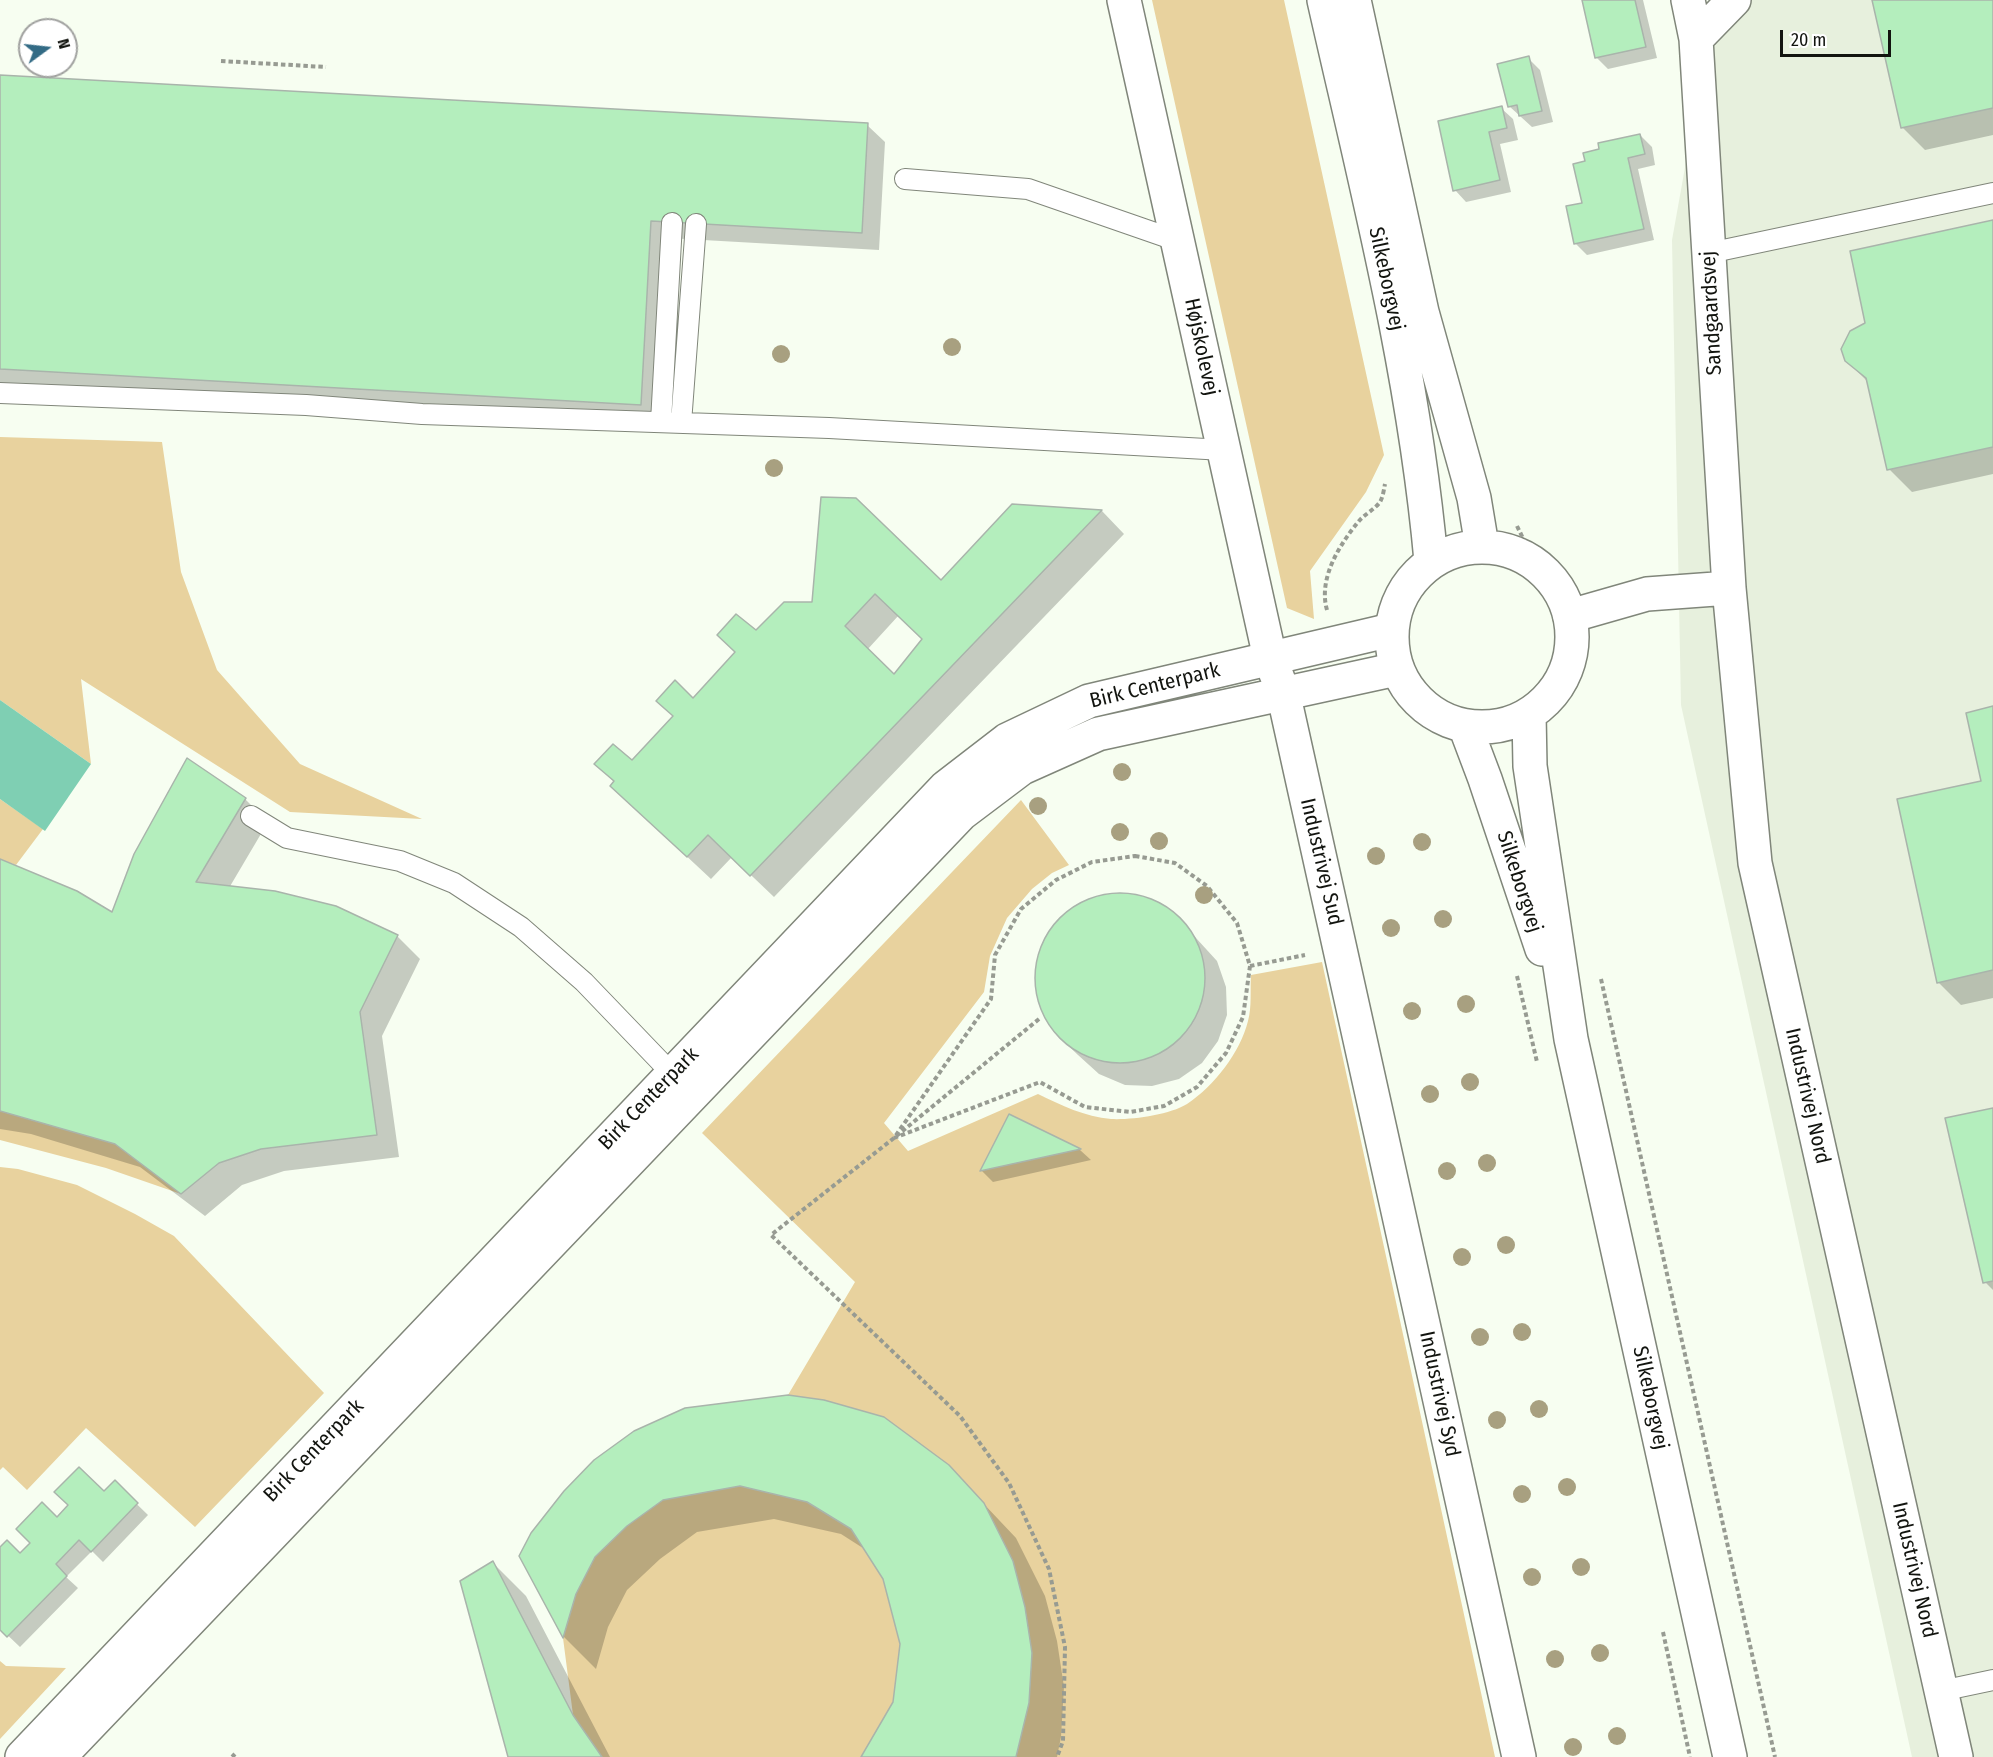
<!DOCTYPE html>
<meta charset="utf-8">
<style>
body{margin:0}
#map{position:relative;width:1993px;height:1757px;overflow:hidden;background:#f7fef1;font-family:"Fira Sans Condensed",sans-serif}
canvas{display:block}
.north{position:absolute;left:18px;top:18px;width:60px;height:60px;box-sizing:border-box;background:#fff;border:2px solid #a0a19f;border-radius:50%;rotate:75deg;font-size:16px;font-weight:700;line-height:24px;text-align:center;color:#12140f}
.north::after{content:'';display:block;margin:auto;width:21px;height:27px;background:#336b85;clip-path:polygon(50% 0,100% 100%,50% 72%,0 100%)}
.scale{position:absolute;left:1780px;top:30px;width:111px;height:27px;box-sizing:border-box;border:3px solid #12140f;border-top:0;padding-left:8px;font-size:18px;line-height:21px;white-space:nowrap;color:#12140f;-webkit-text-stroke:4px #fff;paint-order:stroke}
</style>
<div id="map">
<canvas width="1993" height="1757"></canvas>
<div class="north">N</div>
<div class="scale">20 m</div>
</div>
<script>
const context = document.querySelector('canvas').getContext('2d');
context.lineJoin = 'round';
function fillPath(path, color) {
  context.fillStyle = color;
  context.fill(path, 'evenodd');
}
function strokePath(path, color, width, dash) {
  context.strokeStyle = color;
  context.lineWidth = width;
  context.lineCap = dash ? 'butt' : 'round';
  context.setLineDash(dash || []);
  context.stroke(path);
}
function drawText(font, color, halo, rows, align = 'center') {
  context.font = font + ' "Fira Sans Condensed",sans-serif';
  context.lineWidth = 6;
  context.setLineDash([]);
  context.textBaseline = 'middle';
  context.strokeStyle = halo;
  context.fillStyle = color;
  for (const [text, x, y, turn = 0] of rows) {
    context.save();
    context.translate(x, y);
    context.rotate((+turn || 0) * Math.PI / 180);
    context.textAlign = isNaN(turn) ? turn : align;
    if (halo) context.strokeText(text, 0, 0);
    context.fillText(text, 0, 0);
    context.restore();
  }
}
const built = new Path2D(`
 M1715,0H1993V1757H1912L1681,705L1672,240Z`);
const green = new Path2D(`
 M1152,0H1284L1384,455L1366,492L1310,571L1314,619L1287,608Z
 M0,437L162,442L181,572L217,670L300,764L422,819L290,812L81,679L91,764L0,700Z
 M0,799L43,829L16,865L0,859Z
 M1021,800L1069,865L1052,873L1032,889L1007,918L990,956L984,992L884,1123L908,1151L1038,1094C1061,1105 1085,1117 1111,1119C1132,1120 1169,1115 1187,1104C1214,1086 1240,1053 1248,1021C1252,1007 1250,990 1251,975L1322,962L1495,1757H1016L1029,1703L1032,1653L1025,1607L984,1503L949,1465L884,1417L824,1400L788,1395L855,1282L702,1133Z
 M0,1111L115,1144L181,1194L106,1168L0,1140Z
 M0,1167L18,1169L77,1185L135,1214L174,1236L324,1393L195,1527L86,1428L27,1490L3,1467L0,1470Z
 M740,1486L807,1502L851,1529L883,1579L900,1644L893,1702L861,1757H602L573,1715L563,1638L576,1594L595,1557L627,1526L663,1500Z
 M0,1661L6,1666L66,1668L0,1739Z`);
const water = new Path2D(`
 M0,700L91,764L45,831L0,799Z`);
const shadow = new Path2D(`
 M1584,0H1643L1657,58L1608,69L1596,57Z
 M1874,0H1993V135L1925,150L1902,127Z
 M1528,58L1540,70L1553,122L1532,127L1509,106Z
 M0,76L867,125L885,142L879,250L668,238L658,421L0,385Z
 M1501,108L1513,119L1518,140L1500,144L1511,192L1466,202L1455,190Z
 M1640,135L1652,147L1655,165L1638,169L1654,240L1587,255L1575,243L1584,204L1587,162Z
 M1993,222V474L1912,492L1889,469L1869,383L1846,360L1866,324Z
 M1013,505L1102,511L1124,534L774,897L732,857L711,879L635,808L614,782L596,764L632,763L674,717L658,701L693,700L756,632L813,603L941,582ZM899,615L923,640L894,676L867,650Z
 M1993,708V998L1961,1005L1938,982L1983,782Z
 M245,799L268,822L229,888L397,936L420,959L382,1036L399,1157L284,1171L242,1185L205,1216L140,1167L31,1134L0,1129V861L112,914Z
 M1125,894L1152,900L1175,915L1217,961L1226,987L1227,1015L1218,1041L1202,1063L1179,1079L1152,1086L1125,1085L1099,1074L1078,1055L1054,1032L1040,1007L1035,980L1039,953L1052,928L1072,909L1097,897Z
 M1993,1109V1290L1985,1282Z
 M1010,1116L1080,1150L1091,1160L993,1182L982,1171Z
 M948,1466L1016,1538L1045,1596L1057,1641L1064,1687L1061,1737L1057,1757H863L894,1703L902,1644L884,1578L866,1550L841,1534L774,1519L697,1532L660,1559L627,1590L608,1627L596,1669L564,1637L520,1556L565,1492Z
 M115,1483L148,1515L103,1562L92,1551L66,1577L78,1588L20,1647L0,1628V1549L20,1555L57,1519L105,1493Z
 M493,1563L526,1596L610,1757H509Z`);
const building = new Path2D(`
 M1582,0H1635L1646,47L1595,58Z
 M1872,0H1993V108L1901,128Z
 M1529,56L1542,111L1519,116L1517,105L1508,107L1497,64Z
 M0,75L868,123L862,233L651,221L641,405L0,369Z
 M1502,106L1507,128L1489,132L1500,180L1453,191L1438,121Z
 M1640,134L1645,154L1628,158L1644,229L1574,244L1566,206L1582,203L1573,164L1585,161L1583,153L1599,149L1598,143Z
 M1993,220V447L1887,470L1866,378L1845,361L1841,349L1850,331L1865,323L1850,251Z
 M821,497L856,498L941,580L1012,504L1102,510L750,876L708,835L687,857L610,786L614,781L594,764L613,744L632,760L673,716L656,701L675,680L693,698L735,652L717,635L736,614L756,630L784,602H812ZM875,594L922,639L894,674L845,626Z
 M1993,706V970L1937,983L1897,799L1981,781L1966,713Z
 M187,758L246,798L196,882L275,891L336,906L398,935L360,1012L377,1135L261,1149L219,1163L181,1194L115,1144L0,1111V859L77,891L112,912L134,854Z
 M1035 978a85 85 0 1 1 170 0a85 85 0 1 1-170 0Z
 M1993,1108V1281L1983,1283L1945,1118Z
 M1009,1114L1081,1149L980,1171Z
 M788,1395L824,1400L884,1417L949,1465L984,1503L1013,1561L1025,1607L1032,1653L1029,1703L1016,1757H861L893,1702L900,1644L883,1579L851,1529L807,1502L740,1486L663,1500L627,1526L595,1557L576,1594L563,1638L519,1556L531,1533L564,1491L594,1460L634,1431L685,1408Z
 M79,1467L104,1491L115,1480L138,1503L91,1552L79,1540L56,1564L67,1576L7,1637L0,1630V1547L7,1540L20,1553L30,1543L16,1529L42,1502L57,1517L68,1505L54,1492Z
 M493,1561L573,1715L602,1757H508L460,1581Z`);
const path = new Path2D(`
 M221,61L326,67
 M1517,526L1535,563
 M1327,610C1318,579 1339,545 1359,521C1365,514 1375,509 1380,502C1383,497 1384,489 1385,484
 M1135,856L1175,863L1207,886L1237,923L1250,966L1243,1017L1226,1053L1197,1087L1164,1106L1130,1112L1085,1107L1040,1082L894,1138L991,999L995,955L1021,909L1056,880L1092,862Z
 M1250,966L1305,955
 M1517,976L1537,1062
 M1601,979L1775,1757
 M1039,1019L894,1138L771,1235L960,1416L1009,1483L1049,1569L1065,1647L1063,1741L1057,1757
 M1663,1632L1690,1757
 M232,1754L235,1757`);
const service = new Path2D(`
 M905,179L1028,189L1178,241
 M1709,253L1993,193
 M0,393L306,405L422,414L829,428L1224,450
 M661,422L672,223
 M681,423L696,224
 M251,816L287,838L400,861L454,883L521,927L584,982L680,1082
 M1941,1691L1993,1680`);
const minor = new Path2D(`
 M1124,0L1270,658L1283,692L1519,1757
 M1688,0L1696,39L1729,588L1755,863L1956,1757
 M1696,39L1734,0
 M1570,616L1647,594L1729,588`);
const tertiary = new Path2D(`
 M22,1757L946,787L1007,740L1089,701L1391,630
 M59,1757L961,814L1022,768L1098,734L1397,669`);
const secondary = new Path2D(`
 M1324,0C1366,186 1414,371 1431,561
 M1354,0L1422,312L1474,498L1482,546
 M1392 637a90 90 0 1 1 180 0a90 90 0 1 1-180 0Z
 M1529,714L1530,766L1571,1039L1730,1757
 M1465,726L1485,779L1542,949`);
const trees = [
 [952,347],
 [781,354],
 [774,468],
 [1122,772],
 [1038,806],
 [1120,832],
 [1159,841],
 [1422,842],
 [1376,856],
 [1204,895],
 [1443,919],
 [1391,928],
 [1466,1004],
 [1412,1011],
 [1470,1082],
 [1430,1094],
 [1487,1163],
 [1447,1171],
 [1506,1245],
 [1462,1257],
 [1522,1332],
 [1480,1337],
 [1539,1409],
 [1497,1420],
 [1567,1487],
 [1522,1494],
 [1581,1567],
 [1532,1577],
 [1600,1653],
 [1555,1659],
 [1617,1736],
 [1573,1747]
];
const streetNames = [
 ["Silkeborgvej",1386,279,78],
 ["Sandgaardsvej",1712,313,-93],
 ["Højskolevej",1201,347,78],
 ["Birk Centerpark",1155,686,-14],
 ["Industrivej Sud",1321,862,77],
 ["Silkeborgvej",1519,882,72],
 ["Industrivej Nord",1807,1096,77],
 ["Birk Centerpark",649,1099,-46],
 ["Industrivej Syd",1439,1394,78],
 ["Silkeborgvej",1650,1398,78],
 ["Birk Centerpark",314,1451,-46],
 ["Industrivej Nord",1914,1570,77]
];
fillPath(built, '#e7f0dd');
fillPath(green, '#e8d29e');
fillPath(water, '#7fcfb3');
fillPath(shadow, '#0003');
fillPath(building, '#b4eebd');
strokePath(building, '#a9b4ab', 1.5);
strokePath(service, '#80867a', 22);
strokePath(minor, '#80867a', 36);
strokePath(tertiary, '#80867a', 36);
strokePath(secondary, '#80867a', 36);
strokePath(path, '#979b92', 4, [4.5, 3]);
strokePath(service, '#fff', 20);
strokePath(minor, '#fff', 33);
strokePath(tertiary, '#fff', 33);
strokePath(secondary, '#fff', 33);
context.fillStyle = '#a8a080';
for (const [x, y] of trees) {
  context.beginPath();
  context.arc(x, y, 9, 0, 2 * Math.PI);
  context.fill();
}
drawText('21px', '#12140f', '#fff', streetNames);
</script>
